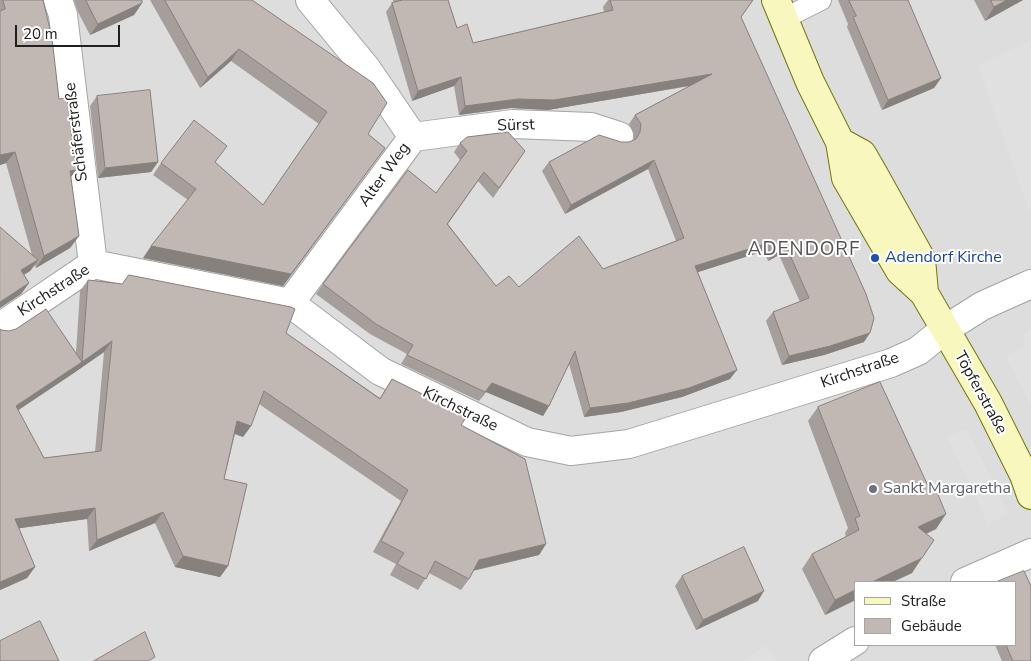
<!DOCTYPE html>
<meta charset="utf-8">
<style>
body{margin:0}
#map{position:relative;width:1031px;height:661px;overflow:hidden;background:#f0ece7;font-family:"Nunito Sans",sans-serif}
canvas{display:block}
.legend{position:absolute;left:854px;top:581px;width:162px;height:65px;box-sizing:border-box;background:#fff;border:1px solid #a6a6a6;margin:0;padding:6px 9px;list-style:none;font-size:15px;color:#202020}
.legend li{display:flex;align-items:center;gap:10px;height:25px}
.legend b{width:25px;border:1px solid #a6a6a6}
.scale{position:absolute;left:15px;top:25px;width:105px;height:22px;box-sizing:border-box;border:2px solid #202020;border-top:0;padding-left:6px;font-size:15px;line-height:18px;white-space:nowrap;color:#202020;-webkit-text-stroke:4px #fff;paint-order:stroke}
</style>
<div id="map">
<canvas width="1031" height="661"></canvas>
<ul class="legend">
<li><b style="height:6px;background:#f8f7bd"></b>Straße</li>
<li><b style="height:14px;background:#c1b8b3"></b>Gebäude</li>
</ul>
<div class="scale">20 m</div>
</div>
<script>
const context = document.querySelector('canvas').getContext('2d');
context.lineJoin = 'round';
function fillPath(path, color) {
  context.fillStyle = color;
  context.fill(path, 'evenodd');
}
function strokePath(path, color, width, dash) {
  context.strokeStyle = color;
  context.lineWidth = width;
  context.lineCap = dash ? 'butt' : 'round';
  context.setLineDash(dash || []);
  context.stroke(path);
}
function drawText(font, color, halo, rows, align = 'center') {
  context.font = font + ' "Nunito Sans",sans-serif';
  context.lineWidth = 4;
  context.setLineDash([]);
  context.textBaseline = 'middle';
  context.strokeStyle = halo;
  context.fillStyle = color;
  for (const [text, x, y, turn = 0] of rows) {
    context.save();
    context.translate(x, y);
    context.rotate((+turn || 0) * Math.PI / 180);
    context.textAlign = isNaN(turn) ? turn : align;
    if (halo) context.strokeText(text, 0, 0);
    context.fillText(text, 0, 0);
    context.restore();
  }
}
const residential = new Path2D(`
 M0,0H1031V661H0ZM855,582H1015V645H855Z`);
const parking = new Path2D(`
 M1031,40V210L1029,211L978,65Z
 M1031,330V407L1006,356L1026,346L1022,335Z
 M967,428L1008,514L988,524L947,437Z
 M765,645L777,661H745Z`);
const lane = new Path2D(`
 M783,19L821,0`);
const street = new Path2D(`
 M58,0L63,15L93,264
 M413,137L513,124L591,127L619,136
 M290,303L413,137L366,68L310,0
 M0,327L93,264L290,303L380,371L527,442L571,451L629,444L891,363L918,351L944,330L982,306L1031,284
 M965,582L1031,553
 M823,661L855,641`);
const secondary = new Path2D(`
 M776,0L810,82L840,142L846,178L900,271L924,293L988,403L1024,475L1031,495
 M840,142L862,154L873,173L921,259L924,293`);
const wall = new Path2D(`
 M0,0H43L59,99L76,170L71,177L79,236L70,248L36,268L35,265L30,271L24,275L29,283L21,294L0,308L32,255L6,163L0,165Z
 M74,0H142V3L134,15L90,35L78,12Z
 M150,0H252L368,134L385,148L283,286L143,258L188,200L153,175L161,163L215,162L263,205L319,124L231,61L200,88Z
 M393,0H448L457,28L473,43L604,12L603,7L608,0H753L741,17L864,342L824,355L782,365L766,321L773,312L800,302L779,255L768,261L764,251L698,272L730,379L682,397L621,412L584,417L569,364L549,406L543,416L486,392L479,401L401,364L407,354L370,334L316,294L323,284L436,193L460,160L454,152L460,143L525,151L493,198L478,181L448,224L496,286L519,287L603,269L676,241L648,169L565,214L542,171L549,162L621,142H629L634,140V133L629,124L635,115L690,86L548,110L511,108L459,115L454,86L412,101L386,12L392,3H394Z
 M838,0H908L941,78L934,88L882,110L847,27L848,24Z
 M974,0H1023L985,21Z
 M97,96L158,162L151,172L98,178L90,106Z
 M88,280L286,333L380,398L392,379L461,425L546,544L539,555L473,571L469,579L461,590L429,573L418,590L390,575L396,564L373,552L401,501L259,404L251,426L243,437L235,434L224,479L228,566L220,577L175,567L155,523L89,551L87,519L19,528L35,567L27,578L0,590V329L1,330L76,353L80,291ZM104,352L95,452L44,458L18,410Z
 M818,407L936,529L926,534L912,573L825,615L802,569L812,554L846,537L845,533L848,528L808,421Z
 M682,576L758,601L696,630L675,586Z
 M995,645H1015L1031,661H1002Z`);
const shadedWall = new Path2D(`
 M1007,0H1023L985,21L994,7Z
 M142,3L134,15L90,35L98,24Z
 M239,49L231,61L200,88L208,77Z
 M712,74L705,83L548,110L511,108L459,115L465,106Z
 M461,77L454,86L412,101L418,91Z
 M941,78L934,88L882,110L888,100Z
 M385,148L283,286L143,258L151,246L291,274Z
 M15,152L6,163L0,165V155Z
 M654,160L648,169L565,214L571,205Z
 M158,162L151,172L98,178L105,168Z
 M76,170L67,182L70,171Z
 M79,236L70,248L36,268L44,256Z
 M771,242L764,251L689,275L695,266Z
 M786,246L779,255L768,261L775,251Z
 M38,260L30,271L13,281L21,270Z
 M29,283L21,294L0,308V302Z
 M870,333L864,342L824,355L782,365L789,356Z
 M112,341L104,352L74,373L82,362Z
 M82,362L74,373L8,417L16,406Z
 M737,370L730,379L682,397L621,412L584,417L590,408Z
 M492,383L549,406L543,416L486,392L479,401Z
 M237,421L251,426L243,437L230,432Z
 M95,508L87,519L7,530L15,519Z
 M163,512L155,523L89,551L97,540Z
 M946,514L936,529L908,542L918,527Z
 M546,544L539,555L471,571L479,560Z
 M183,556L228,566L220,577L175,567Z
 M922,558L912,573L892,582H872Z
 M35,567L27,578L0,590V582Z
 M855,590V600L825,615L835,600Z
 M764,591L758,601L696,630L703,620Z`);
const building = new Path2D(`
 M3,0H43L52,38L59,99L67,98L76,170L70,171L79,236L44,256L15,152L0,155V11L5,9Z
 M86,0H142V3L98,24Z
 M165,0H252L373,83L387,103L368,134L385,148L291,274L151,246L196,189L161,163L194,120L227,146L215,162L263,205L327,112L239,49L208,77Z
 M403,0H448L457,28L467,24L473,43L613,10L610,0H753L741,17L866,294L874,318L870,333L830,346L789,356L773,312L809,298L786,246L775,251L771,242L695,266L737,370L689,388L628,403L590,408L575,351L549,406L492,383L485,392L407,355L413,345L376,324L323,284L408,170L436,193L467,151L460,143L467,137L508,132L525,151L499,188L484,172L447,224L496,286L509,276L519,287L579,236L603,269L684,238L654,160L571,205L549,162L599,135L621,142H629L636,139L640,132L641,124L635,115L712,74L554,100L518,99L465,106L461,77L418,91L392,3Z
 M849,0H908L941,78L888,100L853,17L856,16Z
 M991,0H1007L994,7Z
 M150,90L158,162L105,168L97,96Z
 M0,227L38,260L21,270L29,283L0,302Z
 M129,275L291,307L295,309L286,333L380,399L392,379L467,416L461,425L525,459L546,544L479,560L469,579L435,561L426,579L397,564L404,553L381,541L408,490L264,391L251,426L237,421L224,479L247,484L228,566L183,556L163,512L97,540L95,508L15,519L35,567L0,582V329L1,330L9,331L16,329L46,309L82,362L16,406L44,458L101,451L112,341L82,362L88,280L122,284Z
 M880,382L929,488L934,485L946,514L918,527L934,540L922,558L872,582H855V590L835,600L812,554L859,530L855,518L860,516L818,407Z
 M744,547L764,591L703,620L682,576Z
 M1024,571L1031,586V661H1013L1006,645H1015V582H996Z
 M40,621L59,661H0V641Z
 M145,632L155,657L148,661H94Z`);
const markers = [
 [875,258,5,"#1a4fb4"],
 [873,489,5,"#6b7280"]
];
const streetNames = [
 ["Sürst",516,126,-2],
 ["Schäferstraße",77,132,-97],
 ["Alter Weg",385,175,-54],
 ["Kirchstraße",54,291,-33],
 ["Kirchstraße",860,371,-19],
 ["Töpferstraße",980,393,61],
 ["Kirchstraße",460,410,26]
];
const transitNames = [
 ["Adendorf Kirche",885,258]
];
const worshipNames = [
 ["Sankt Margaretha",883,489]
];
const quarterNames = [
 ["ADENDORF",804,250]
];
fillPath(residential, '#dedddd');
fillPath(parking, '#e0e0e0');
strokePath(lane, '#a4a4a4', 22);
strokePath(street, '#a4a4a4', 30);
strokePath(secondary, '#727608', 30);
strokePath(lane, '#fff', 20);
strokePath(street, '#fff', 28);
strokePath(secondary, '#f8f7bd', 28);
fillPath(wall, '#a69e9a');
fillPath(shadedWall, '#87817d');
fillPath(building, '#c1b8b3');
strokePath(building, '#87817d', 1);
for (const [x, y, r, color] of markers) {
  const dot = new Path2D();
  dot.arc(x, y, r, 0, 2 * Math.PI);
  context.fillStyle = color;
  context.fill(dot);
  strokePath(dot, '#fff', 2);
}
drawText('16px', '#202020', '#fff', streetNames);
drawText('16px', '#164399', '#fff', transitNames, 'left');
drawText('16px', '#5b616d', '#fff', worshipNames, 'left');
context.letterSpacing = '1px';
drawText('19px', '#535353', '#fff', quarterNames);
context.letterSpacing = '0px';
</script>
